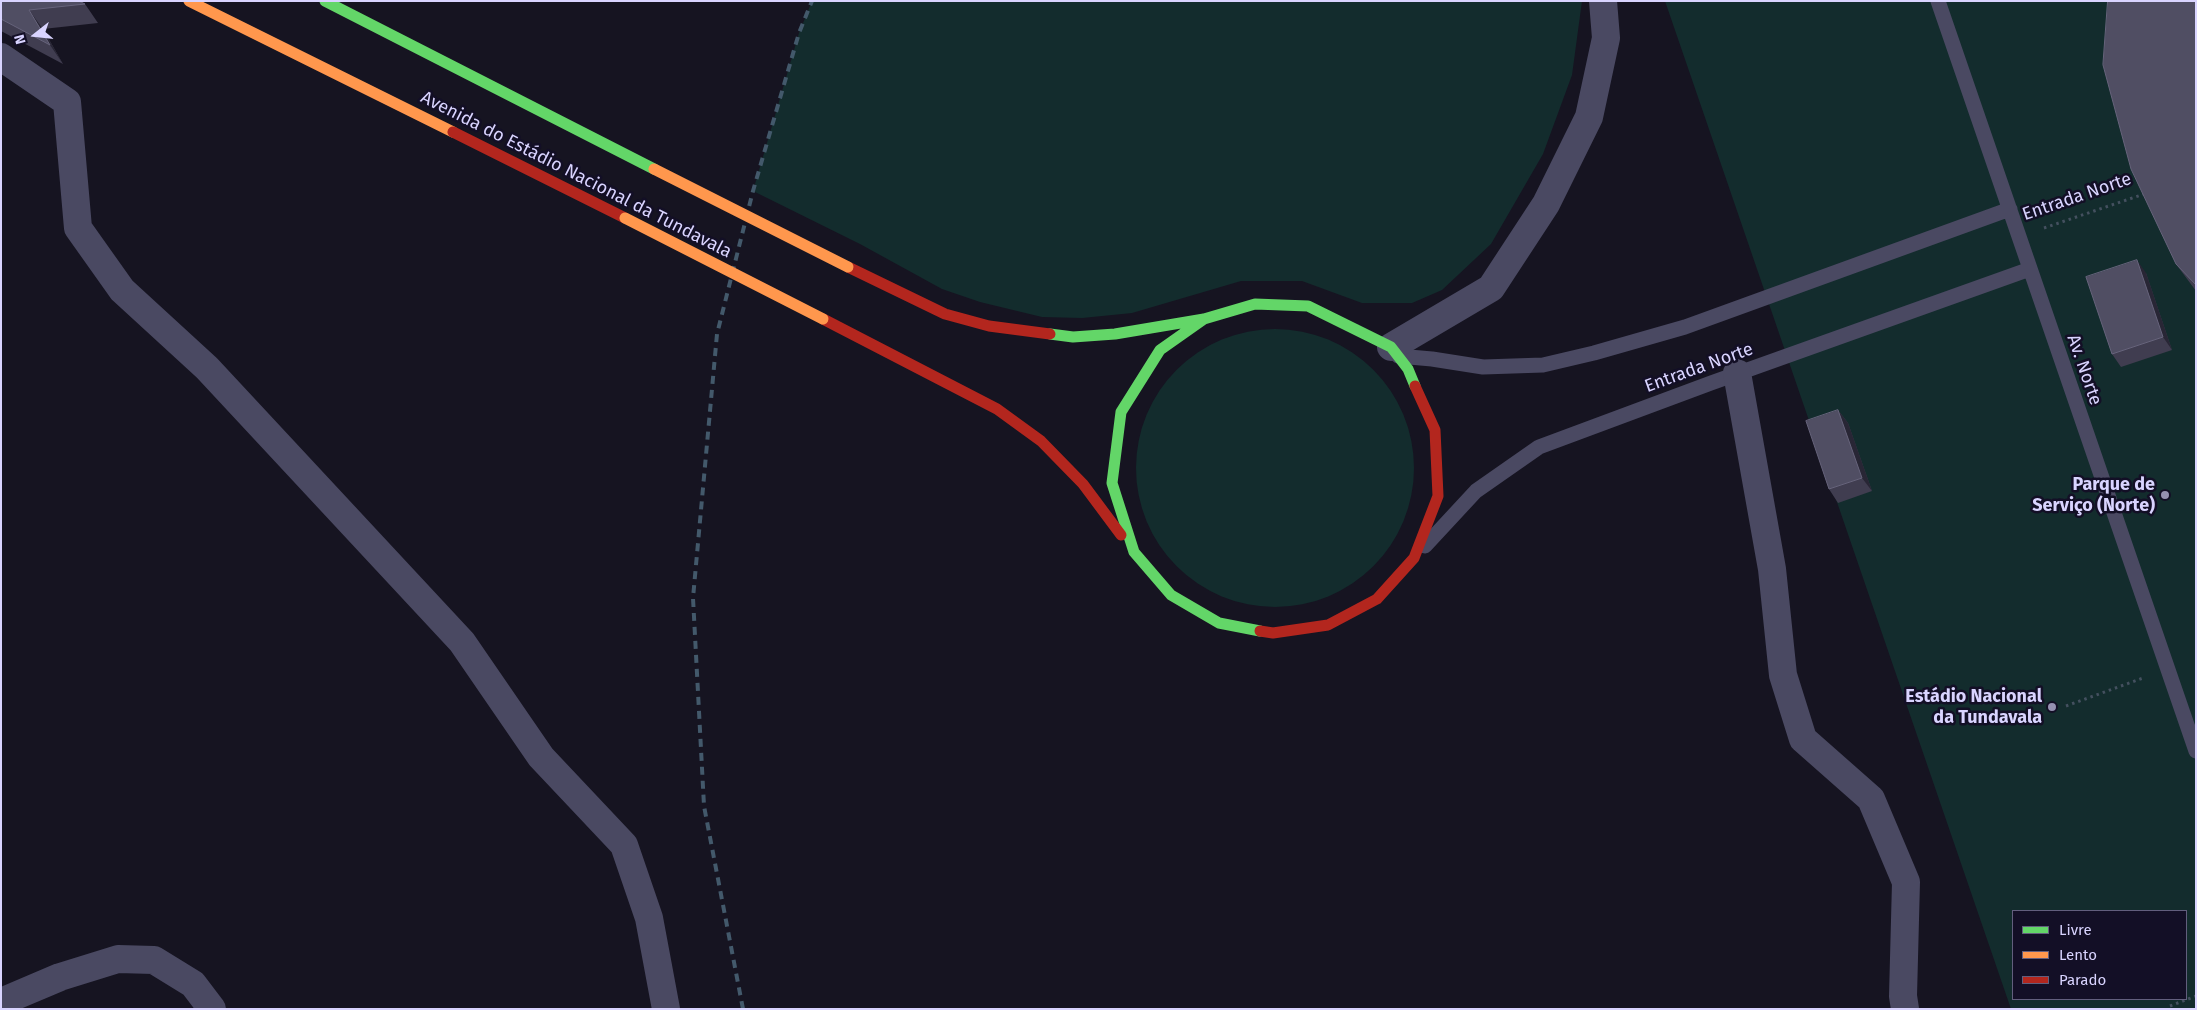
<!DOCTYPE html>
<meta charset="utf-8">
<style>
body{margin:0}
#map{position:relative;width:2197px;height:1010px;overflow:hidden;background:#161421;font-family:"Fira Sans",sans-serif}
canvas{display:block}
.frame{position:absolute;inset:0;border:2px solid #d9d4ff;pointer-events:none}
.legend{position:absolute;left:2012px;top:910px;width:175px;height:90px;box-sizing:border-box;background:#130f26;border:1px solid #625e7d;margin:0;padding:6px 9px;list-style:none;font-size:15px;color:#d9d4ff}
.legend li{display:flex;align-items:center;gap:10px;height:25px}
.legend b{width:25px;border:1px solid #625e7d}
.north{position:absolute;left:10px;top:10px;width:50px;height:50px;-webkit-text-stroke:4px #130f26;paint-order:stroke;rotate:254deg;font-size:14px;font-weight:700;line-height:20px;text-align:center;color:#d9d4ff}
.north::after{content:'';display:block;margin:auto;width:18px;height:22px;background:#d9d4ff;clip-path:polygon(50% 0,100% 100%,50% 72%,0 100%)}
</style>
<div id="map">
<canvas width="2197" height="1010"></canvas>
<div class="frame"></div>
<ul class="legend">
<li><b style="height:6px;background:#63d668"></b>Livre</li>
<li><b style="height:6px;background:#ff974d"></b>Lento</li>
<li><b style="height:6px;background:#b3261e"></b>Parado</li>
</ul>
<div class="north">N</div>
</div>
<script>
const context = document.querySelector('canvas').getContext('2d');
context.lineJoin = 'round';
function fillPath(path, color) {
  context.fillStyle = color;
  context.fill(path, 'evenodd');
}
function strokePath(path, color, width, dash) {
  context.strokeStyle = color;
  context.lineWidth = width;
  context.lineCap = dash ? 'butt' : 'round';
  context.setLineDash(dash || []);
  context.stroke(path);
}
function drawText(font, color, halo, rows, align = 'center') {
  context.font = font + ' "Fira Sans",sans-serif';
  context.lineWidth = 5;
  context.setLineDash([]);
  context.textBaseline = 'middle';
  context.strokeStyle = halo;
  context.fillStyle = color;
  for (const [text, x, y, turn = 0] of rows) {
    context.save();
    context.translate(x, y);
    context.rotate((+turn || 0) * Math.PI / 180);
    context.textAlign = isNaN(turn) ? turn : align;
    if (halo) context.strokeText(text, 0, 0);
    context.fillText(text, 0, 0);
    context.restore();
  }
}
const green = new Path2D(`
 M812,1H1582L1572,75L1543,154L1491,244L1442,290L1412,303H1362L1302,281H1241L1132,313L1082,318L1042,317L980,302L942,289L860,244L753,191L799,33Z
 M1665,1H2196V1009H2011ZM2013,911H2186V999H2013Z
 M1136 468a139 139 0 1 1 278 0a139 139 0 1 1-278 0Z`);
const path = new Path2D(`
 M2044,228L2147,193
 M2066,706L2143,678
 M2170,1006L2196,996`);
const lane = new Path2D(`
 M1938,1L2196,751
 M1398,356L1432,359L1483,367L1543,365L1594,353L1685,327L2010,209
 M1425,546L1476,491L1539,447L1711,383L2030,269`);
const street = new Path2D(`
 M1,57L67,102L78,228L122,290L207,368L462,642L541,757L624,845L649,918L666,1009
 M1391,347L1491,288L1546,204L1589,117L1606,38L1603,1
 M1737,373L1772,569L1783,675L1803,739L1871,799L1906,882L1903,996L1905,1009
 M1,1002L60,977L118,959L154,960L193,984L212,1009`);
const fast = new Path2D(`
 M325,1L654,169
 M1204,319L1160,350L1121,412L1112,483L1134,552L1171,595L1219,623L1260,631
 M1050,334L1073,337L1115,334L1204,319L1255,304L1308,306L1391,347L1408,369L1415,386`);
const slow = new Path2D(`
 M189,1L453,132`);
const jam = new Path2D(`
 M453,132L625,218
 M848,267L945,314L989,326L1050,334
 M823,319L997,409L1041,441L1083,484L1121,535
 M1260,631L1273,633L1328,625L1377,599L1414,558L1438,496L1435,430L1415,386`);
const rail = new Path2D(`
 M743,1009L704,806L693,598L717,334L753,191L799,33L812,1`);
const slowBridge = new Path2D(`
 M654,169L848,267
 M625,218L823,319`);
const wall = new Path2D(`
 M1,1L85,4L98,23L43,29L63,64L1,31Z
 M2196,1V291L2176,264Z
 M2146,273L2172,350L2121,367L2112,354Z
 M1838,410L1848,423L1872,491L1838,503L1829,489Z`);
const shadedWall = new Path2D(`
 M29,10L43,29L63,64L50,45Z
 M2137,260L2146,273L2172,350L2163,337Z
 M1838,410L1848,423L1872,491L1862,478Z`);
const building = new Path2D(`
 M1,1H79L85,4L29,10L50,45L1,19Z
 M2108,1H2196V285L2176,264L2131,169L2103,65Z
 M2137,260L2163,337L2112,354L2086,277Z
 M1838,410L1862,478L1829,489L1806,421Z`);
const markers = [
 [2165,495,5,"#9591b1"],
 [2052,707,5,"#9591b1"]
];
const streetNames = [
 ["Avenida do Estádio Nacional da Tundavala",576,175,27],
 ["Entrada Norte",2077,197,-19],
 ["Entrada Norte",1699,368,-20],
 ["Av. Norte",2084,370,71]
];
const poiNames = [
 ["Parque de",2155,485],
 ["Serviço (Norte)",2155,506],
 ["Estádio Nacional",2042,697],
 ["da Tundavala",2042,718]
];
fillPath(green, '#132c2d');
strokePath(path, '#44505f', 3, [2.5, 4]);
strokePath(lane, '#4a4962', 15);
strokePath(street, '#4a4962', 28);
strokePath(fast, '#63d668', 11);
strokePath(slow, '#ff974d', 11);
strokePath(jam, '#b3261e', 11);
strokePath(rail, '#43596b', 4, [8, 6]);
strokePath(slowBridge, '#ff974d', 11);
fillPath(wall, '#403d50');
fillPath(shadedWall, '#282635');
fillPath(building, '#504e63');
strokePath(building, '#66637b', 1);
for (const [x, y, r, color] of markers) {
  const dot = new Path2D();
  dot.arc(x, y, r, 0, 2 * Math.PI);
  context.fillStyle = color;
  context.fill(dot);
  strokePath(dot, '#130f26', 2);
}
drawText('18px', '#d9d4ff', '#130f26', streetNames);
drawText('bold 18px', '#d9d4ff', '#130f26', poiNames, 'right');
</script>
